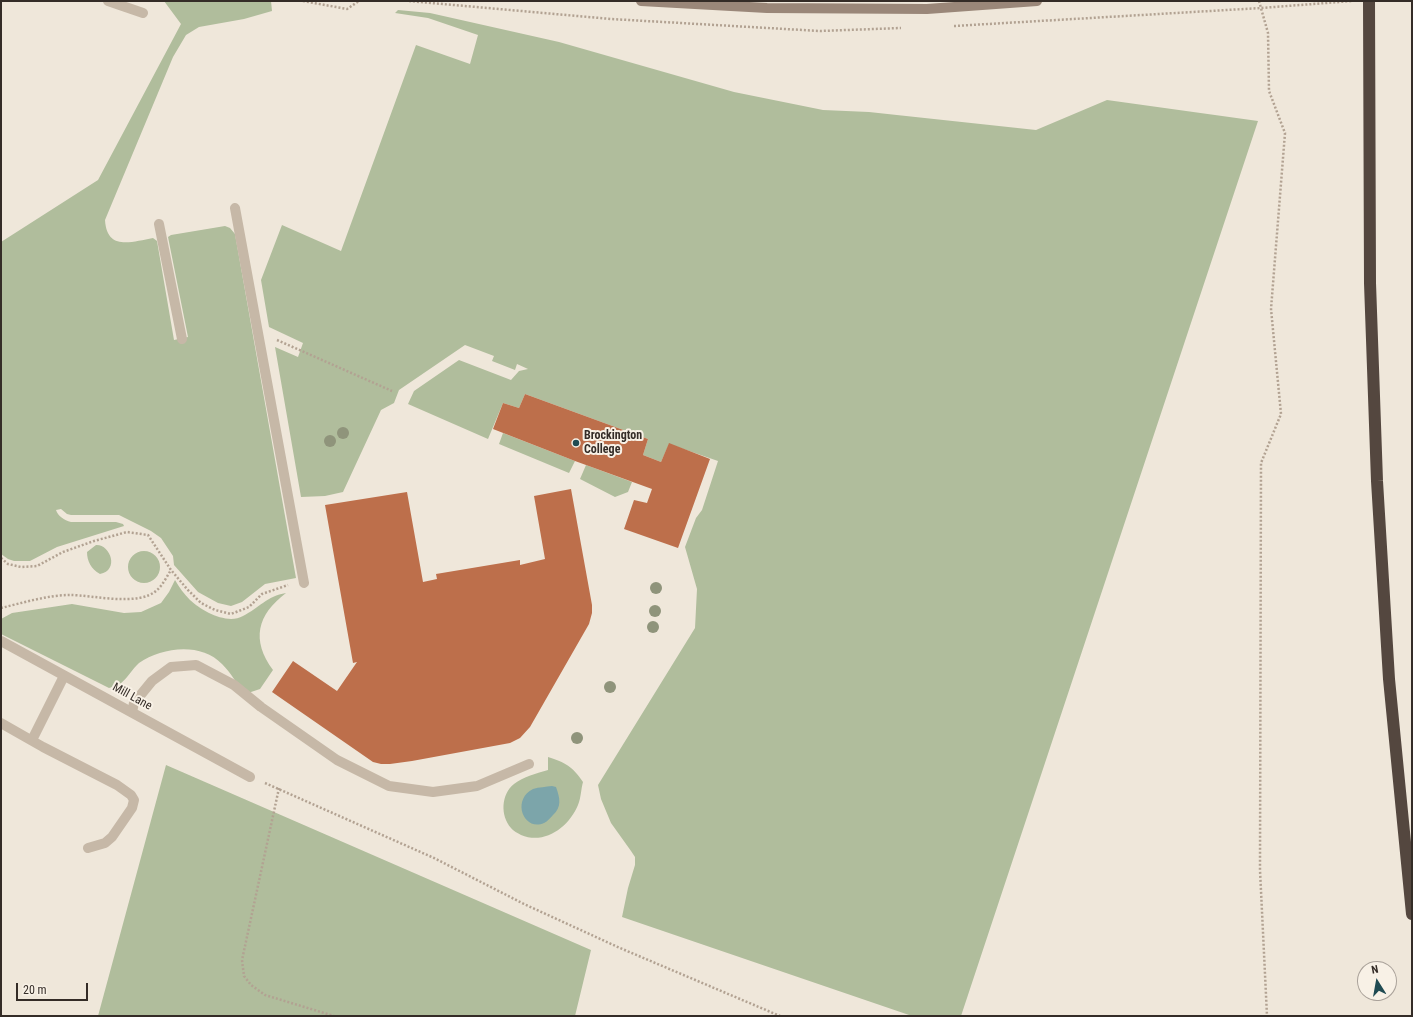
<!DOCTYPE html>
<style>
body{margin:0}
#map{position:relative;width:1413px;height:1017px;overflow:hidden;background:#efe7da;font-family:"Roboto Condensed",sans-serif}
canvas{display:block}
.frame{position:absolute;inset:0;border:2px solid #342c27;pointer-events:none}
.north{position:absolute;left:1357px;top:961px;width:40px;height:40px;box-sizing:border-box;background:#f8f1e6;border:1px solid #aaa29a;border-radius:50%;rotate:349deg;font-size:11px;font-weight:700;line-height:16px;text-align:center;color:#342c27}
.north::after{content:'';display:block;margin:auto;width:14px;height:18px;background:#204b52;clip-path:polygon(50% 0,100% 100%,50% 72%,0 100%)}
.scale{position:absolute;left:16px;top:983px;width:72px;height:18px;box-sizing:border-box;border:2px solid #342c27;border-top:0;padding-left:5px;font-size:12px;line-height:14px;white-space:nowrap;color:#342c27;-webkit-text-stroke:3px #f8f1e6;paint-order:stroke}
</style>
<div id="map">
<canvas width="1413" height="1017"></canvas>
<div class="frame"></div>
<div class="north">N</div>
<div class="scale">20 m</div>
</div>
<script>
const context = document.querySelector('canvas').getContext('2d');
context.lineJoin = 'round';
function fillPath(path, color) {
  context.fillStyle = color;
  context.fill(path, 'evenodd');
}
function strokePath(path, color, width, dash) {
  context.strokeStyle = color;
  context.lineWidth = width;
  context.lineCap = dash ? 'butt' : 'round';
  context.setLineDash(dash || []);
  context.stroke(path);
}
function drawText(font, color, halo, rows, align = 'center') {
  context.font = font + ' "Roboto Condensed",sans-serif';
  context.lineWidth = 4;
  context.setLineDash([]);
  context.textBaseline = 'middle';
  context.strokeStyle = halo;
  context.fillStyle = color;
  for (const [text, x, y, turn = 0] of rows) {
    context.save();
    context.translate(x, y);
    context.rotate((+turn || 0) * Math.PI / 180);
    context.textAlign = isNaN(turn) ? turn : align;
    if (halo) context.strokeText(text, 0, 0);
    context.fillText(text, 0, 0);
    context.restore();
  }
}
const green = new Path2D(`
 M164,1H271L272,11L244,19L199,27L186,35L173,57L105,220C107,251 131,242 153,238L157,241L174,340L188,337L168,237L171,235L225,226L230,228L235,234L296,578L265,584L242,602L231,606L218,603L198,592L174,565L173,556L161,538L151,531L119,515H71L67,514L61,509L56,510C58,516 64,520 71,522H116L123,524L124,526L57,547L30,561H14L8,559L1,554V242L98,180L181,24Z
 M398,10L430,13L559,42L734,92L823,110L869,112L1036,130L1107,100L1258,121L961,1016H912L622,917L628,888L635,865V857L631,851L611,823L601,799L598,785L695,628L697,589L685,547L696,518L702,510L718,461L669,444L661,462L643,455L648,439L525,394L519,408L503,403L488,439L408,404L414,391L459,360L511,380L519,371L528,369L517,364L515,370L492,361L494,356L465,345L399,390L394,403L381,410L343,492L325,496L301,497L275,347L298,357L303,343L269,327L261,280L282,225L341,251L416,45L470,64L478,35L428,18L395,13Z
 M503,433L575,461L569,473L499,444Z
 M586,465L632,482L628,492L615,497L580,479Z
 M96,545C110,544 120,570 100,574C91,569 87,561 87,552Z
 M128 567a16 16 0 1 1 32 0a16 16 0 1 1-32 0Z
 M175,580C179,587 184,594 190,600C202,611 227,625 243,616C259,608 267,596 286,593C257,615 251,640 273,670L260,689L245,694C237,684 231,673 222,664C201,642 162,647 139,663C132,669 128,678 120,684C117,686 112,687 109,688L1,634V619L12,613L72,604L124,613L141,612L161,603L169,592Z
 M548,757C565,762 573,767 583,782C581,789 581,798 578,805C569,827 545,845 521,835C518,833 513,831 511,828C500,816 501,794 514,784C523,777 537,773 548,770Z
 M166,765L591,950L575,1016H98Z`);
const water = new Path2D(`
 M552,786L556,787C560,798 562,807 553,815C550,818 547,822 544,823C524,832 511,800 533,789C539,787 546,787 552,786Z`);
const building = new Path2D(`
 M525,394L648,439L643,455L661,462L669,443L710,459L678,548L624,529L634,500L647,503L652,489L575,461L493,429L503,403L519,408Z
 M571,489L592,605V613L589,624L530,727L520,738L510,743L412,761L390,764H381L373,762L272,692L293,661L337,691L357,662L353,663L325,505L407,492L423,582L437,579L436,574L520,560V565L545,559L534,496Z`);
const path = new Path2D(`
 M303,1L347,9L359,1
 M409,1L611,19L820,31L901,28
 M1259,1L1268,33L1269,91L1285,133L1271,309L1281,414L1261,463L1260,870L1267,1016
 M954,26L1261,8L1352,1
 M277,340L392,391
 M1,558L8,564L21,567L37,566L63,552L94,541L127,532L148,535L171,570L187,589L201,603L215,610L231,614L249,607L262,594L288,585
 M1,608C22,603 48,595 70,595C93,595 139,607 157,590C163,585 167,576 171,570
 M265,783L434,858L524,904L620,948L780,1016
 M279,788L242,960L244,976L251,985L265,995L334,1016`);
const service = new Path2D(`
 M235,208L304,583
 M159,224L182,339
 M132,712L134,703L152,681L171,667L196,665L234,685L261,707L337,760L389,786L433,792L477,786L529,764
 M1,723L43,747L117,785L131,795L134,800L132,808L112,837L105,843L88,848
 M32,740L64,676`);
const minor = new Path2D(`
 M108,1L143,13
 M1,641L250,777`);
const secondary = new Path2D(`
 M641,1L767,8L927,9L1037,1`);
const motorway = new Path2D(`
 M1369,1L1370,283L1377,481L1389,679L1412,914`);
const trees = [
 [343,433],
 [330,441],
 [656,588],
 [655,611],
 [653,627],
 [610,687],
 [577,738]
];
const markers = [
 [576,443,4,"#204b52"]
];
const poiNames = [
 ["Brockington",584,436],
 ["College",584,450]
];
const streetNames = [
 ["Mill Lane",132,697,29]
];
fillPath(green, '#b0bd9c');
fillPath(water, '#7ca5aa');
fillPath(building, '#bd6f4b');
strokePath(path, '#b2a292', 2.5, [2, 2]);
strokePath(service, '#c6b8a7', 10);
strokePath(minor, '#c6b8a7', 10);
strokePath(secondary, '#9a8779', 10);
strokePath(motorway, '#54473f', 12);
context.fillStyle = '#8f947b';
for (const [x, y] of trees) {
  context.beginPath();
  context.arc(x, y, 6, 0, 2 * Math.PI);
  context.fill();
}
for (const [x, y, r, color] of markers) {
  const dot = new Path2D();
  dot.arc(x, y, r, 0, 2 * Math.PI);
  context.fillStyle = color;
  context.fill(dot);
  strokePath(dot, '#f8f1e6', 1.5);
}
drawText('bold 12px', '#342c27', '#f8f1e6', poiNames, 'left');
drawText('12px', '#342c27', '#f8f1e6', streetNames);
</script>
